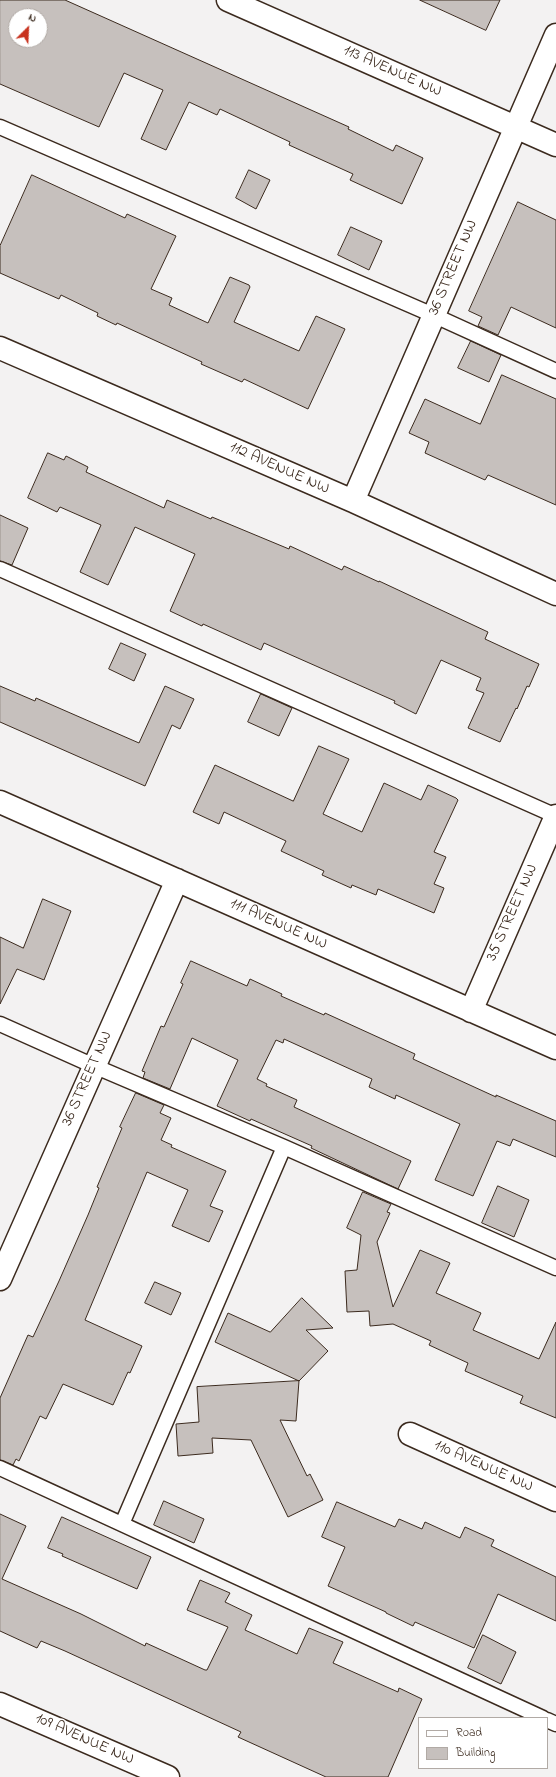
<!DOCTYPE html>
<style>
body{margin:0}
#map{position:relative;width:556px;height:1777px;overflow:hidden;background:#f3f2f2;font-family:"Indie Flower",sans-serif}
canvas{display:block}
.legend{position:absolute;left:418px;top:1717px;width:130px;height:52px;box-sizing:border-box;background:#fff;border:1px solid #b1aaa5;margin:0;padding:5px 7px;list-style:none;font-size:12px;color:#3b2a1e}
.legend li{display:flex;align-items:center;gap:8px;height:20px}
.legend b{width:20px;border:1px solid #b1aaa5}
.north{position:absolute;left:8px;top:8px;width:40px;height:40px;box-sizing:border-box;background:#fff;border:1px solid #b1aaa5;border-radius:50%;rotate:24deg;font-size:11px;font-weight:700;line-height:16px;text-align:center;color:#3b2a1e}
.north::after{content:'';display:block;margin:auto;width:14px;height:18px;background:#c8321e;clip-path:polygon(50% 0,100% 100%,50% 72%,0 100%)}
</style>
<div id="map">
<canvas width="556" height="1777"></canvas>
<ul class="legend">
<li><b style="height:5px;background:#fff"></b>Road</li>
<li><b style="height:11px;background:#c6c0bd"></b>Building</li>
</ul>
<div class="north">N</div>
</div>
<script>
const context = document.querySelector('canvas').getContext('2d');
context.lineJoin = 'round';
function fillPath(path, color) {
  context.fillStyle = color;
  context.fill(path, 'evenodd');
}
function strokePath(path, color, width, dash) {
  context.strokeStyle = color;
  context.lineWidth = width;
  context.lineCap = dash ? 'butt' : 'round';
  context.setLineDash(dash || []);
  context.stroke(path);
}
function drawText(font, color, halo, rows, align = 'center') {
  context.font = font + ' "Indie Flower",sans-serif';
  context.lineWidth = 3;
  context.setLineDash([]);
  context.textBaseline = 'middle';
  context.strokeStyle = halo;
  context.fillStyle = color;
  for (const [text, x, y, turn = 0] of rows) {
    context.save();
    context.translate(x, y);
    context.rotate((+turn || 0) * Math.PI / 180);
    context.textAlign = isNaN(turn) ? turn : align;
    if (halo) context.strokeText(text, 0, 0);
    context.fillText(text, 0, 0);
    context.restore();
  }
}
const building = new Path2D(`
 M0,0H65L349,127L348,129L393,151L396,145L423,158L402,204L350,180L353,174L289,145L290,142L220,109L217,115L189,102L166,150L141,139L163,90L124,73L99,127L0,84ZM16,16H40V40H16Z
 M420,0H500L486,30Z
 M249,170L270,180L256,209L236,198Z
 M32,175L125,218L127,214L176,236L151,289L172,298L169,305L208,323L230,277L249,285L250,287L234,322L299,351L316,316L345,329L308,409L244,379L242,382L201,364L202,362L117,323L116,325L97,316L98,313L61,295L59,299L0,273V246Z
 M518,202L556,220V328L511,307L498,335L478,326L482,317L469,311Z
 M351,227L382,241L369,270L338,255Z
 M471,341L501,355L489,382L458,368Z
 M502,375L556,399V505L488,475L485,480L425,453L429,442L409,433L425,399L480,424Z
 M48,453L64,460L66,456L88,467L86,472L164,508L167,500L211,519L212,517L289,549L290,546L342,570L344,566L379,582V581L488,632L485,639L539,664L529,687L527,686L517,709L516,708L500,742L468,728L484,693L476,690L481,678L441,660L416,714L394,703L395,701L264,643L261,650L203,624L202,626L170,611L195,554L135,527L108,585L80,572L101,525L60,507L57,512L28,498Z
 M0,515L28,528L12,565L0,561Z
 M121,643L146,654L134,681L109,669Z
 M0,686L35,701L36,698L139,743L165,686L194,699L180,729L172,725L145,786L0,722Z
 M261,694L292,708L279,736L248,722Z
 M319,746L349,759L323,814L362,832L384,783L421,800L428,785L456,798L458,800L434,852L446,857L434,884L444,888L434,913L378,889L376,895L352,885L351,888L322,875L324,871L281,851L286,841L224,812L219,824L193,812L215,765L293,801Z
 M43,899L71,911L44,980L17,969L0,1004V937L23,948Z
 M191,961L247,986L250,979L282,994L281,996L324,1015L325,1013L415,1054L413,1059L496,1097V1095L556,1121V1157L513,1139L510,1146L497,1141L473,1196L435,1180L460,1124L396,1095L395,1099L369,1087L372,1079L284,1039L283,1043L276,1040L257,1079L267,1084L266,1086L297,1100L294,1107L411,1161L398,1189L311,1148L312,1146L251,1119L250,1121L217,1106L238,1060L192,1038L170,1089L143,1078L145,1072L142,1071L161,1026L164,1027L183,984L181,983Z
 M136,1093L164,1105L160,1113L171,1118L161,1140L172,1145L171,1147L226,1171L210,1206L223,1211L209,1242L172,1226L188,1190L147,1172L85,1320L142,1346L130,1373L128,1372L113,1405L63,1384L46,1419L40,1416L19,1461L16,1459L13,1465L0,1460V1398L28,1335L33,1337L59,1281L88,1215L99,1188L97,1187L122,1128L120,1127Z
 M498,1186L529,1200L514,1237L482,1223Z
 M363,1192L391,1204L387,1212L390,1213L377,1242L393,1307L420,1250L450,1263L436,1293L481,1313L473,1330L539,1359L556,1322V1418L520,1403L523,1396L465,1371L468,1363L429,1345L431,1341L393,1324L370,1326L369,1311L347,1312L345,1271L357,1270L361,1235L347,1228Z
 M155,1282L181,1293L171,1315L145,1303Z
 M302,1298L333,1328L306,1330L328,1351L299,1381L215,1342L228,1313L270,1332Z
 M299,1381L296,1421L280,1420L307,1476L310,1474L323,1500L288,1517L251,1440L212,1438L213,1453L178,1456L176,1424L199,1422L197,1387Z
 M164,1501L204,1519L194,1543L154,1525Z
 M337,1502L395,1527L399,1519L422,1529L425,1522L460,1538L465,1527L494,1540L491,1546L556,1577V1621L498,1594L474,1648L415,1622L413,1626L386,1613V1612L328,1586L345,1547L322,1537Z
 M0,1514L26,1526L2,1579L81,1614L145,1646L146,1643L205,1670H207L228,1627L187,1610L200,1580L230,1593L225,1602L252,1615L245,1630L297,1654L309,1628L343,1642L333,1663L398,1692L399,1688L422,1699L388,1777H326L238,1737L241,1732L65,1651L41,1641L37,1648L0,1631Z
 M62,1517L151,1557L137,1589L62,1556L63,1554L48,1548Z
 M483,1635L516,1652L501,1684L468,1668Z`);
const service = new Path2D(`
 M0,127L433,315L556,371
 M0,569L556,816
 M0,1024L94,1066L284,1147L556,1268
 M0,1468L543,1718
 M122,1524L284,1147
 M547,1720L556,1724`);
const minor = new Path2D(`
 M228,0L556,145
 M0,348L353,501L556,594
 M353,501L556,35
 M0,802L556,1048
 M471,1011L556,816
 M0,1279L177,880
 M410,1434L556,1500
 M0,1704L168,1777`);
const streetNames = [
 ["113 AVENUE NW",392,72,24],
 ["36 STREET NW",454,268,-67],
 ["112 AVENUE NW",279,469,24],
 ["35 STREET NW",513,913,-66],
 ["111 AVENUE NW",278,925,24],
 ["36 STREET NW",88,1079,-66],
 ["110 AVENUE NW",483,1467,24],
 ["109 AVENUE NW",84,1740,24]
];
fillPath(building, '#c6c0bd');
strokePath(building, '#3b2a1e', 1);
strokePath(service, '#3b2a1e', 17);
strokePath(minor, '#3b2a1e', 25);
strokePath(service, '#fff', 14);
strokePath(minor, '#fff', 22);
drawText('16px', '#3b2a1e', '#fff', streetNames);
</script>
